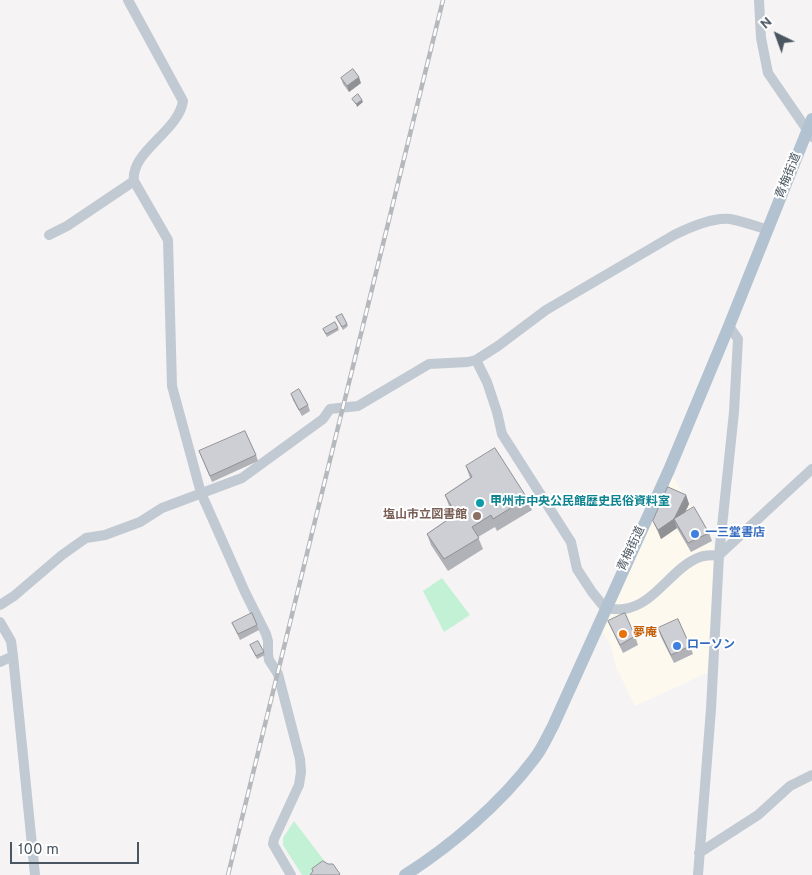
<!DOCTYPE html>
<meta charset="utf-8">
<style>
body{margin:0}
#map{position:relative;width:812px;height:875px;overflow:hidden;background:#f5f3f3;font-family:Overpass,sans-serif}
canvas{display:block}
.north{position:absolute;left:752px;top:10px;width:50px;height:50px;-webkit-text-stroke:4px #fff;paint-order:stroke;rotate:318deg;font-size:14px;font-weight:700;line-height:20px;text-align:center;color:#4a5661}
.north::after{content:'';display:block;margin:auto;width:18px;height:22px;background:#4a5661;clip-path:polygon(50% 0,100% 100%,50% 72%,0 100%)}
.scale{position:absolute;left:10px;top:842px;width:129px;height:22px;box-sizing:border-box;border:2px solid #4a5661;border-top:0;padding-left:6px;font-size:15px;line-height:18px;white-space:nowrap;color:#4a5661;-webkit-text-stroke:4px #fff;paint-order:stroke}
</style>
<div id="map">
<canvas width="812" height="875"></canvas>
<div class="north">N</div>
<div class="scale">100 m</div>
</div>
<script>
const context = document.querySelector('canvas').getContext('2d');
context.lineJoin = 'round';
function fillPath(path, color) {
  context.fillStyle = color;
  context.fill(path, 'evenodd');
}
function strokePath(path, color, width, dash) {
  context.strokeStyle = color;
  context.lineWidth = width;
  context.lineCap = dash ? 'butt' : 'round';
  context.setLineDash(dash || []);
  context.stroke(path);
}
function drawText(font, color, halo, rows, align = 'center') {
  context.font = font + ' Overpass,"Noto Sans JP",sans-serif';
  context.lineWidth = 4;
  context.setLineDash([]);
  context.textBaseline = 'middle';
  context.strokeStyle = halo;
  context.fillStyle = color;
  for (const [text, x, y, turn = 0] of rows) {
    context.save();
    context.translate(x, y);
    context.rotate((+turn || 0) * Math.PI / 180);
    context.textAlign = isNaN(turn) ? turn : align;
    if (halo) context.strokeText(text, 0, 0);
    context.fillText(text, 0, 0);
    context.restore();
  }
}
const commercial = new Path2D(`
 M669,470L719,555L707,673L635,706L616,667L611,646L603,633L597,626Z`);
const green = new Path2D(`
 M442,578L470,615L444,632L423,591Z
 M294,821L329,867L319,875H302L283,845V838Z`);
const minor = new Path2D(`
 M128,0L183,101C179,131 130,152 134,181L168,240L172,386L201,493L245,592L266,634L268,641V654L269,660L278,674L300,759L301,772L299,785L274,839L273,844L291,875
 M759,0L761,38L768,73L812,137
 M49,235L67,226L134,181
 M476,360L487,382L497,412L502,434L571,542L577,569L592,592L605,608C611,609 618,610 624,609C655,605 672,567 700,557C705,555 713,555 719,555L812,469
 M0,605L14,596L62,555L86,538L105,535L140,522L162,508L242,478L323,419L330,409L358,406L429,364L468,362L476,360L498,346L546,310L674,235C688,228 714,217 730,219C742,221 755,226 768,230
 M0,622L11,641L13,656L35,875
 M0,662L13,656
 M699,853L758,815L790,786L812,775
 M698,875L711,709L719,555L734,412L738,339L729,326`);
const major = new Path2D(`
 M405,875C451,846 501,803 534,759C542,749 547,737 553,726L669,470L729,326L812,119`);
const rail = new Path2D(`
 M228,875L443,0`);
const wall = new Path2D(`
 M341,78L361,83L349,92L343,84Z
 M336,317L347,324L348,326L343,330Z
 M338,328L339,330L327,337L323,329Z
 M291,394L308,405L310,411L302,416L293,400Z
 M199,451L256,455L258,461L212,482Z
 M466,466L527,498L532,510L497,531L495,527L478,537L483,549L448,571L431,545L427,534L454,515L449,506L445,495L470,478Z
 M686,495L689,504L685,513L709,533L712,541L691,552L677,528L661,539L653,521Z
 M608,621L635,636L638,645L623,653L612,630Z
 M232,623L257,625L259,630L240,640Z
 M658,628L690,646L693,654L674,663L661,637Z
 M250,645L264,652L265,655L257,659Z`);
const shadedWall = new Path2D(`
 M359,77L361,83L349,92L347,86Z
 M362,100L363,102L357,107L356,104Z
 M686,495L689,504L678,526L674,519L677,528L661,539L658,530Z`);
const building = new Path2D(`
 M353,69L359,77L347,86L341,78Z
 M358,94L362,100L356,104L352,99Z
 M342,314L347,324L342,327L336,317Z
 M335,322L338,328L326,334L323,329Z
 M299,389L308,405L299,410L291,394Z
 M245,431L256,455L210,476L199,451Z
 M495,448L527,498L493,519L491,515L472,527L479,538L444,559L427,534L456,514L445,495L472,477L466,466Z
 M668,487L686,495L674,519L658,530L653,521Z
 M694,507L709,533L688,543L674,519Z
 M252,613L257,625L238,634L232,623Z
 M625,613L635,636L620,645L608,621Z
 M678,619L690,646L671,655L658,628Z
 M258,641L264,652L256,656L250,645Z
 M323,861L328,864H333L340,874L339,875H310L313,871L312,869Z`);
const markers = [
 [480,503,5,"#0f9aa8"],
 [477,516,5,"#8d6e63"],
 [695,534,5,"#3f7fe0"],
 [623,634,5,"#e8710a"],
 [677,646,5,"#3f7fe0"]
];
const streetNames = [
 ["青梅街道",789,176,-68],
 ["青梅街道",632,549,-65]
];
const cultureNames = [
 ["甲州市中央公民館歴史民俗資料室",490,503]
];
const educationNames = [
 ["塩山市立図書館",467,516]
];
const shopNames = [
 ["一三堂書店",705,534],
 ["ローソン",687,646]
];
const foodNames = [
 ["夢庵",633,634]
];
fillPath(commercial, '#fdf9ef');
fillPath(green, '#c3f1d5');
strokePath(minor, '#c1cad2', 10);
strokePath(major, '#b3c2d1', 12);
strokePath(rail, '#b5b8bd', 4.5);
strokePath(rail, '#fff', 2.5, [8]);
fillPath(wall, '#b0b2b7');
fillPath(shadedWall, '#909195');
fillPath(building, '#cdcfd5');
strokePath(building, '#909195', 1);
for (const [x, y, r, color] of markers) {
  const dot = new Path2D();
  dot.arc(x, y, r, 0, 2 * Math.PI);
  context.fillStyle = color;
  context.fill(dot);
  strokePath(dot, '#fff', 2);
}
drawText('12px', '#4a5661', '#fff', streetNames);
drawText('bold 12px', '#0d838f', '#fff', cultureNames, 'left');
drawText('bold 12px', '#785e54', '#fff', educationNames, 'right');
drawText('bold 12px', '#366cbe', '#fff', shopNames, 'left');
drawText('bold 12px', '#c56008', '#fff', foodNames, 'left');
</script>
